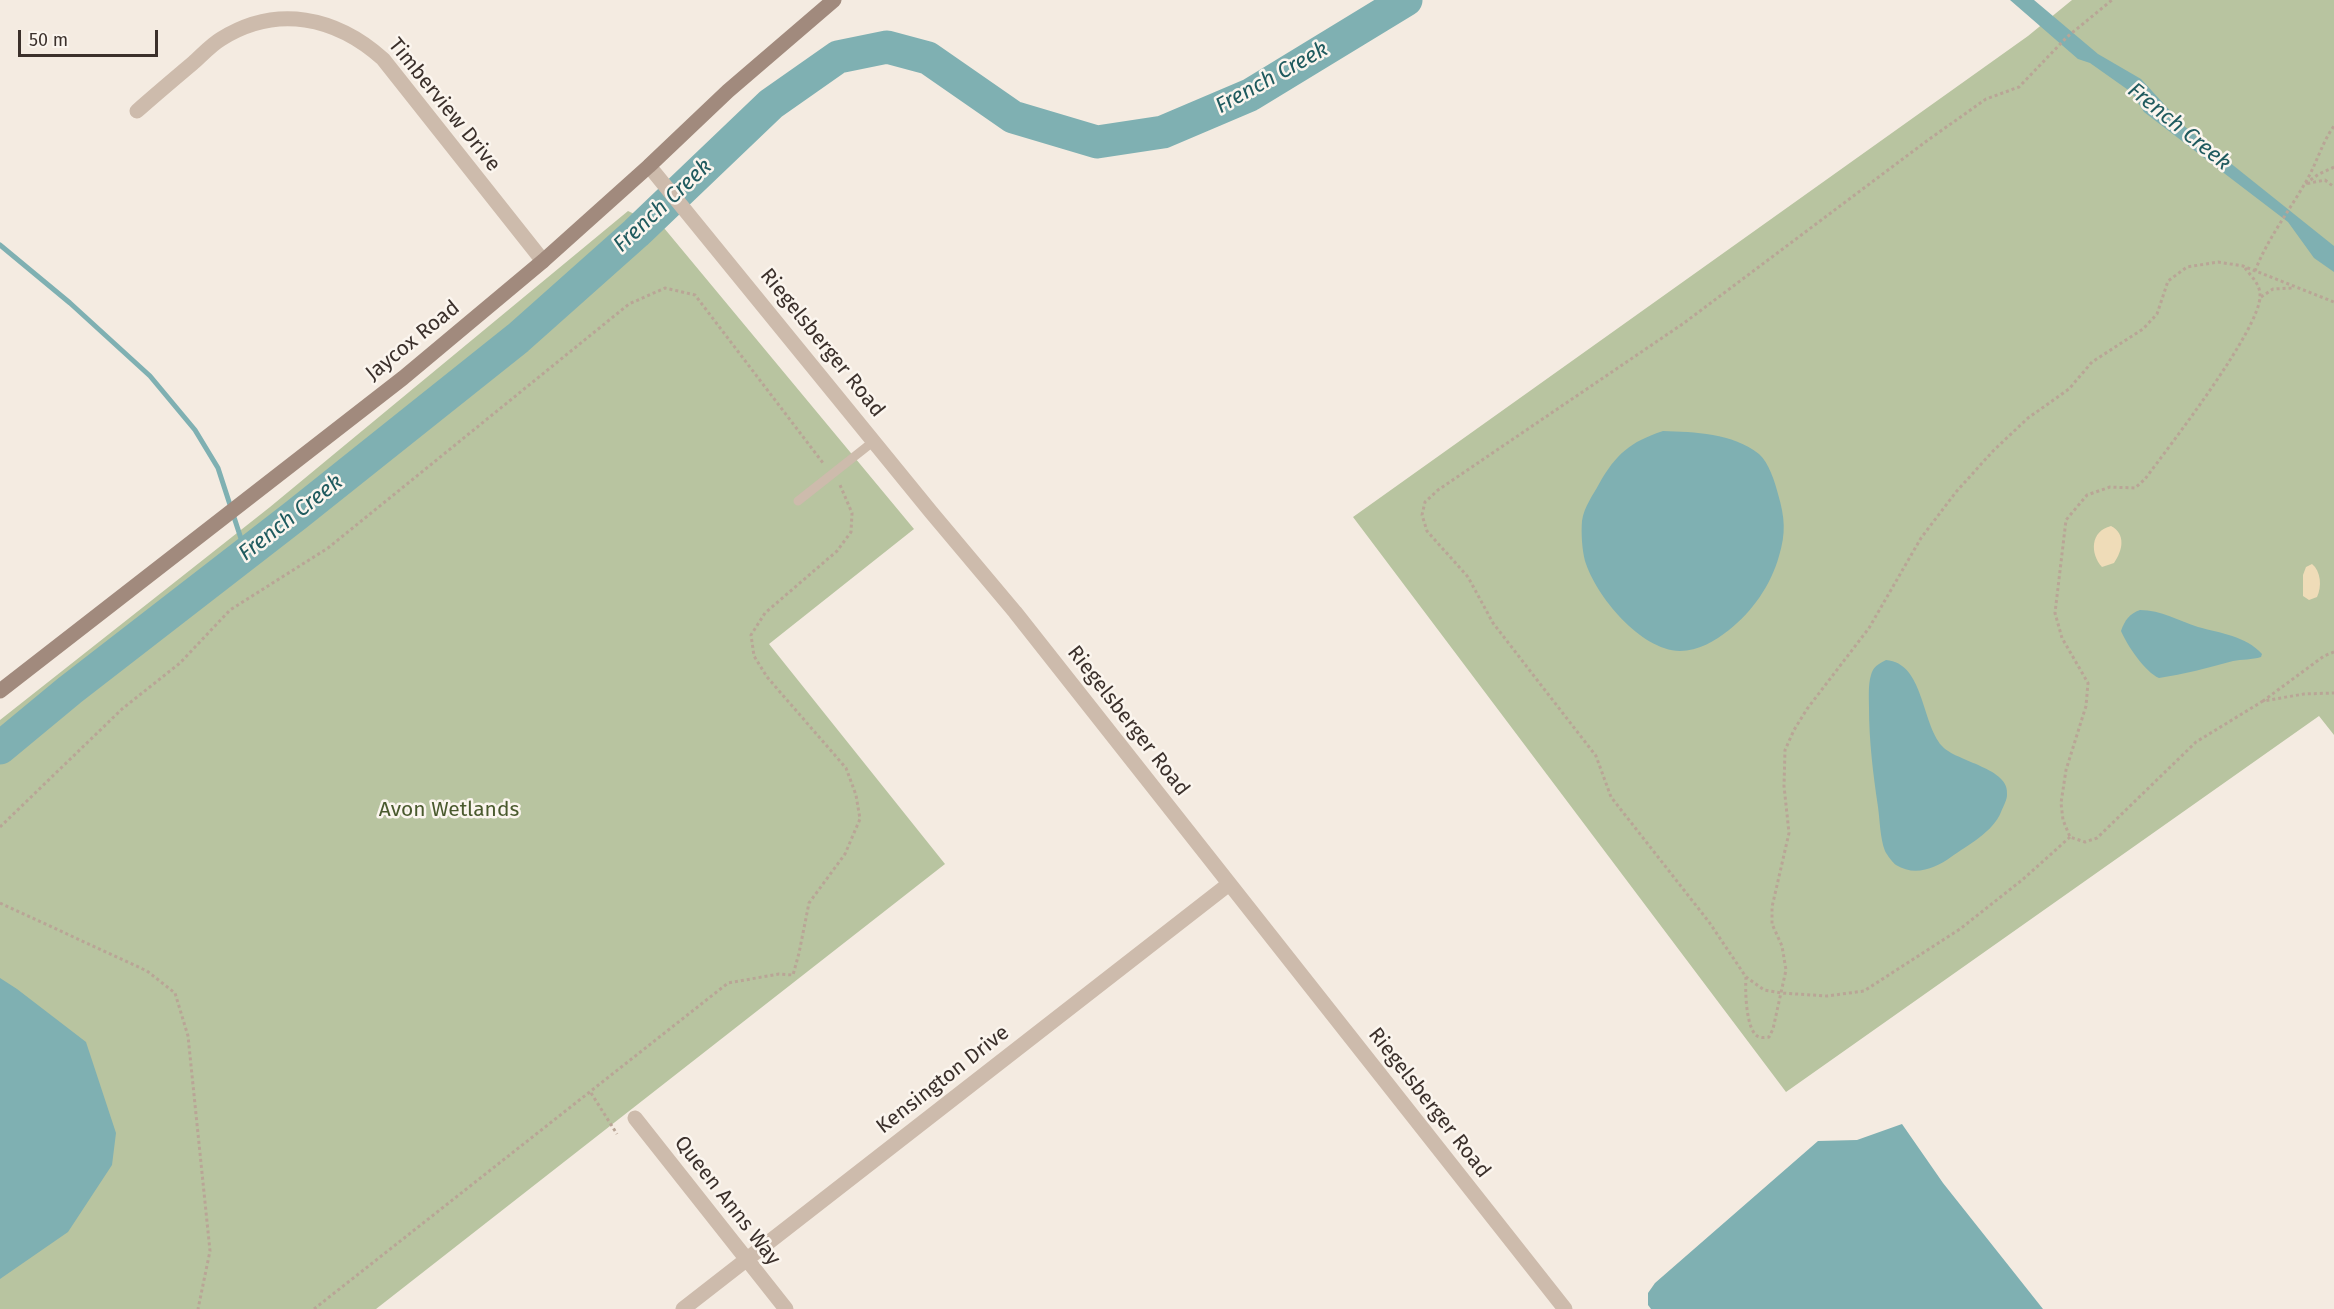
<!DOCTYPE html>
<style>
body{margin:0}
#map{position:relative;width:2334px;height:1309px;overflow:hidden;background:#f4ebe1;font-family:"Fira Sans",sans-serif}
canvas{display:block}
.scale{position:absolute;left:18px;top:30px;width:140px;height:27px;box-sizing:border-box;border:3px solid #3b302b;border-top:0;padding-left:8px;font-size:18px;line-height:21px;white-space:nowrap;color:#3b302b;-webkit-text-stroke:4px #fbf5ee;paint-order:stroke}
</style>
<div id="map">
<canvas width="2334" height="1309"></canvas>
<div class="scale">50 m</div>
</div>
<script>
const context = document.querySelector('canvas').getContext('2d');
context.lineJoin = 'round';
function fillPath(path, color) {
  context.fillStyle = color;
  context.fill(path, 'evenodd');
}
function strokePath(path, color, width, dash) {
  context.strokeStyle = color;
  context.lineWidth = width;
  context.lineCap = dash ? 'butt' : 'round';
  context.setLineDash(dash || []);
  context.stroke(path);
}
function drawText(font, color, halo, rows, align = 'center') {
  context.font = font + ' "Fira Sans",sans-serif';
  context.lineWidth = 5;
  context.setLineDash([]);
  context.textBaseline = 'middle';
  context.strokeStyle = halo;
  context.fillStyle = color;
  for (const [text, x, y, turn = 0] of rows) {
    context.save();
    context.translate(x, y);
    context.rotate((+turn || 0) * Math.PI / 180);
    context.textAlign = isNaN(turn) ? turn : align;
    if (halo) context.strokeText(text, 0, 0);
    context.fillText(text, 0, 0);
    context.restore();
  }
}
const green = new Path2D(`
 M2072,0H2334V735L2319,716L1786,1092L1353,517L2028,36Z
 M628,211L664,228L914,529L769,644L945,864L376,1309H0V720L270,507Z`);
const sand = new Path2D(`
 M2111,526C2126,534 2123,550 2114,563L2102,567C2090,554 2090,531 2111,526Z
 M2312,564C2321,571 2322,587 2317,597L2309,600L2303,596V575L2306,567Z`);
const water = new Path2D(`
 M2010,0H2034L2098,54L2141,79L2184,126L2334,246V272L2314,258L2288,222L2144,112L2131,92L2090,63L2078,59Z
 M1663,431C1694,432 1733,433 1759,454C1769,463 1775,482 1778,494C1785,518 1786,533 1779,556C1771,585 1752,612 1729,630C1715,641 1698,651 1680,651C1640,650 1596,596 1585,561C1582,550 1581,533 1582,521C1584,507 1593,495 1599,484C1616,454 1630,442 1663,431Z
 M2140,610C2161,610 2179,621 2198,627C2220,633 2246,636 2262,654L2261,657C2252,660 2242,659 2233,661C2208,668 2184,674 2159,678C2145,672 2127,645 2121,631C2125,620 2129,614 2140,610Z
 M1886,660C1924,663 1921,722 1942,746C1956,762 2011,768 2007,795C2007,800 2003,807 2001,812C1993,832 1968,845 1951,857C1936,868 1915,877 1896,865C1893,863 1887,855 1885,851C1880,838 1880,821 1878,807C1873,773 1869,741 1869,707C1869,697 1868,685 1871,675C1873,667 1878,664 1886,660Z
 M0,978L17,989L86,1042L116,1133L112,1165L68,1232L0,1279Z
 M1902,1124L1943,1183L2043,1309H1651L1648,1305V1293L1655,1283L1818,1141L1857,1140Z`);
const stream = new Path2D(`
 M0,245L70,303L150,376L195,430L218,468L246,554`);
const river = new Path2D(`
 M0,748L70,690L296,515L518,338L636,233L771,104L838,57L887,47L928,58L1013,117L1097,142L1163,132L1250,95L1406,0`);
const path = new Path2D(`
 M2334,167L2319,174L2305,184L2325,180L2334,187
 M2245,268C2251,276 2260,284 2260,295C2262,327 2168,448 2145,479L2135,488L2110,487L2087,495L2066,520L2055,613L2062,638L2088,683L2086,706L2066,770L2061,803L2063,820L2070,837L2085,842L2097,838L2196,742L2263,701
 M2255,271C2267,240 2287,214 2304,185C2316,166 2321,144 2334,126
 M2261,297L2273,289L2293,288
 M2334,652L2324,656L2263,701L2304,694L2334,693
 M0,827L122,709L180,663L230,610L328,548L629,304L665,288L695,295L823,463
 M2070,837L2022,880L1960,929L1864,991L1827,996L1781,993L1764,990L1746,977L1709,922L1611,797L1596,756L1493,623L1468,577L1427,531L1422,515L1425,502L1438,490L1684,323L1928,140L1986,99L2019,87L2067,37L2112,0
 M0,903L147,971L175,993L188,1036L210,1251L198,1309
 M1746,977C1745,990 1746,1024 1755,1034C1758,1038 1764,1038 1769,1037L1773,1029L1786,970L1782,946L1772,924V907L1789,833L1784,786L1785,750L1794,730L1807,709L1869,628L1921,538L1956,492L1993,451L2028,418L2069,389L2092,362L2143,329L2157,314L2168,281L2187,267L2218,262L2243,266L2334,302
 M591,1093L617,1134
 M314,1309L728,983L779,974L793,975L799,953L809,903L845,854L860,819L856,795L846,768L767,677L754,656L751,635L765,613L837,551L851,532L852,513L840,485`);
const lane = new Path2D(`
 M798,501L874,441`);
const street = new Path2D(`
 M137,111C155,95 174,79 193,63C202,55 211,45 221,39C277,4 336,17 383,59L543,261
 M649,166L931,512L1015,612L1565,1309
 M635,1118L786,1309
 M683,1309L1229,884`);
const secondary = new Path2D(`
 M0,691L403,378L543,261L649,166L728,91L834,0`);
const streetNames = [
 ["Timberview Drive",444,105,51],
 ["Jaycox Road",413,341,-39],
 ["Riegelsberger Road",822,343,51],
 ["Riegelsberger Road",1128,721,52],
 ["Kensington Drive",943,1080,-38],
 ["Riegelsberger Road",1429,1103,52],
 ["Queen Anns Way",727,1201,52]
];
const parkNames = [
 ["Avon Wetlands",449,810]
];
const waterNames = [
 ["French Creek",1272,78,-29],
 ["French Creek",2179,127,39],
 ["French Creek",663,206,-43],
 ["French Creek",291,518,-38]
];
fillPath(green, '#b8c4a0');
fillPath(sand, '#efdcb8');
fillPath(water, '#7fb0b2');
strokePath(stream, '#7fb0b2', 5);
strokePath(river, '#7fb0b2', 33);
strokePath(path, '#b9a596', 3, [3, 3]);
strokePath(lane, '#cdbbac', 9);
strokePath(street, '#cdbbac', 15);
strokePath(secondary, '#a18a7d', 15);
drawText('21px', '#3b302b', '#fbf5ee', streetNames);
drawText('21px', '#4a5a2e', '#fbf5ee', parkNames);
drawText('italic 22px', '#1f5a5e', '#fbf5ee', waterNames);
</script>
